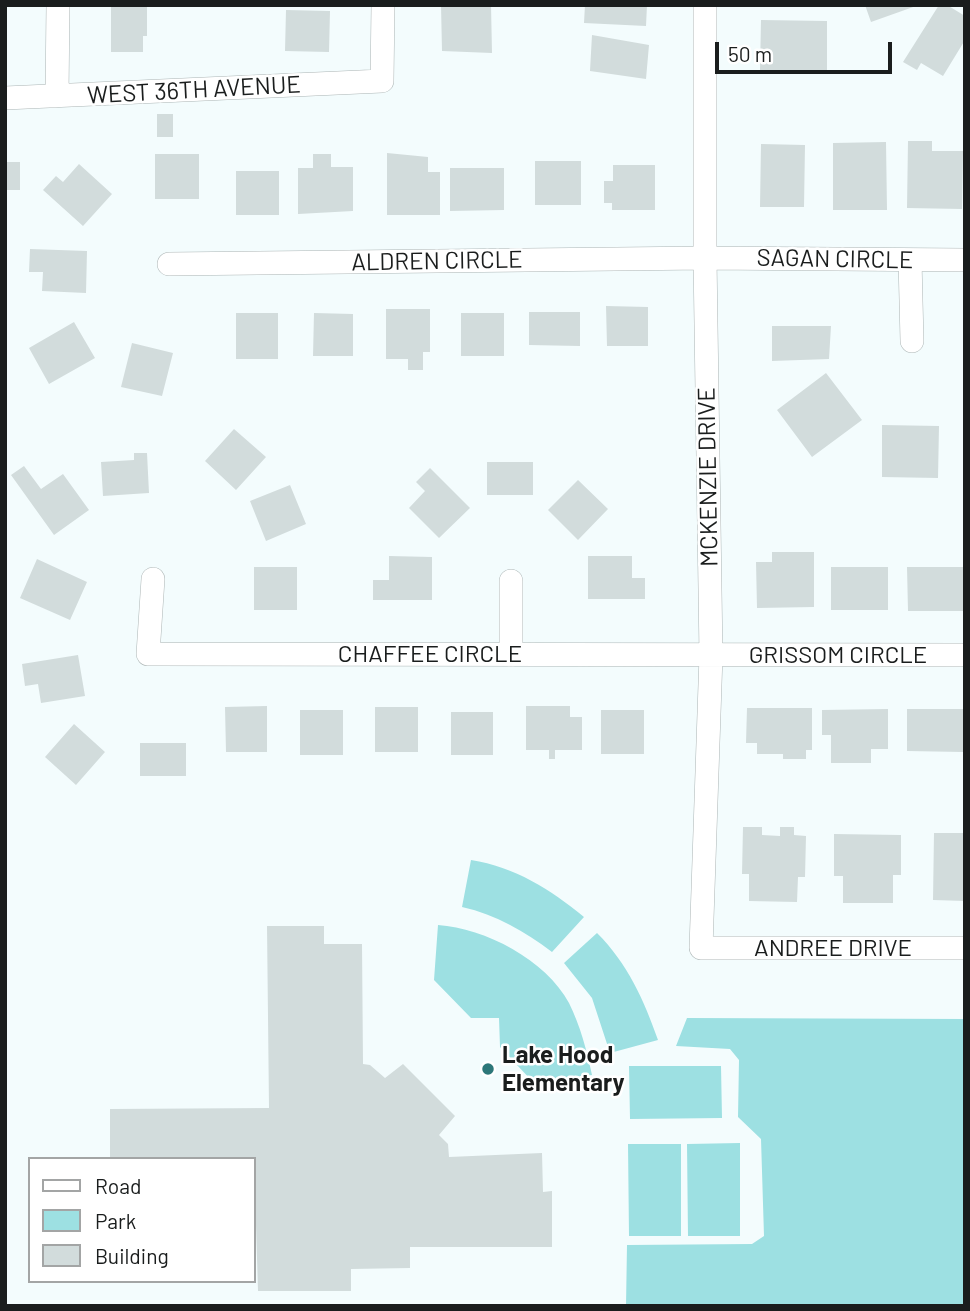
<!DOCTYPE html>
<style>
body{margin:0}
#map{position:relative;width:970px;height:1311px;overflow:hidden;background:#f3fcfd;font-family:Barlow,sans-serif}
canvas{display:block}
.frame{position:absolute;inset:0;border:7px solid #1a1d1d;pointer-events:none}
.legend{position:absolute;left:28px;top:1157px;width:228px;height:126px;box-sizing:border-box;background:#fff;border:2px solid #a3a5a5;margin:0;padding:9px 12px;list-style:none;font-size:21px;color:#1a1d1d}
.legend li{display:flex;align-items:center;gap:14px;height:35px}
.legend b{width:35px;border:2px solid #a3a5a5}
.scale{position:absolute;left:715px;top:42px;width:177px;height:32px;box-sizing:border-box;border:4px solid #1a1d1d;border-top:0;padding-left:9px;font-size:21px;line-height:24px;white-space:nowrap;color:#1a1d1d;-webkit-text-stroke:5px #fff;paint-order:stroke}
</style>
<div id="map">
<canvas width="970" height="1311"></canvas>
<div class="frame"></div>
<ul class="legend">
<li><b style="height:9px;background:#fff"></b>Road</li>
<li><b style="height:19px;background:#9de0e2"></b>Park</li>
<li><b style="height:19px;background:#d2dcdc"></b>Building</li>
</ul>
<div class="scale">50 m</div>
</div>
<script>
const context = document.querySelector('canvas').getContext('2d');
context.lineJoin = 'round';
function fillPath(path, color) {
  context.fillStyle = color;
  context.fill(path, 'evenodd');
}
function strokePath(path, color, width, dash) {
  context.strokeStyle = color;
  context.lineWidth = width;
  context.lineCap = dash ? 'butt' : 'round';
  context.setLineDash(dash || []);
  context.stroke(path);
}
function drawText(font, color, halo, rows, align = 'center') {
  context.font = font + ' Barlow,sans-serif';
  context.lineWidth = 5;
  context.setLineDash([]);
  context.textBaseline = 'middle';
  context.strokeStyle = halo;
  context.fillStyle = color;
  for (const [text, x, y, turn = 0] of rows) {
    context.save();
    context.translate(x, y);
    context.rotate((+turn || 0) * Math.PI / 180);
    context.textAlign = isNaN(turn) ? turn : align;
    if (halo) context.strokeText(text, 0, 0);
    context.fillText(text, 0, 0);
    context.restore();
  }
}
const green = new Path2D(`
 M471,860C515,867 550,889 584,917L552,952C524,931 497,915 462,907Z
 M438,925C485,928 546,960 569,1003C580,1025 587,1051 592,1075L533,1082L500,1047L499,1018H471L434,980Z
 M597,933C628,964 644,1000 658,1040L610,1053L592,998L564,963Z
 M687,1018L965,1019V1306H626L627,1245L752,1244L764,1236L761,1139L738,1117L739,1060L730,1049L676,1046Z
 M629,1066H721L722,1118L630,1119Z
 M740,1143V1236H688L687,1144Z
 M681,1144V1236H629L628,1144Z`);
const building = new Path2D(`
 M111,5H147V36H143V52H111Z
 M441,5H491L492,53L442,51Z
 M585,5H647L646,26L584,23Z
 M865,5H916V6L871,22Z
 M939,5H947L965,16V40L943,76L921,63L917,70L903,62Z
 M286,10L330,11L329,52L285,51Z
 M761,20L827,21V71L760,70Z
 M592,35L649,45L646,79L590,71Z
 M157,114H173V137H157Z
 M908,141H932V151H963L962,209L907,208Z
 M886,142L887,210H833V143Z
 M761,144L805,145L804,207H760Z
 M387,153L428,157V172H440V215H387Z
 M155,154H199V199H155Z
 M313,154H331V167H353V211L298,214V168H313Z
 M535,161H581V205H535Z
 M5,162H20V190H5Z
 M79,164L112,194L83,226L43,190L56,176L63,182Z
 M613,165H655V210H612V203H604V181H613Z
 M450,168H504V210L450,211Z
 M236,171H279V215H236Z
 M30,249L87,251L86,293L42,291L43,272H29Z
 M606,306L648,307V346H607Z
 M386,309H430V352H423V370H408V359H386Z
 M529,312H580V346L529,345Z
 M236,313H278V359H236Z
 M314,313L353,314V356H313Z
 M461,313H504V356H461Z
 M74,322L95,358L49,384L29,348Z
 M772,326H831L829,359L772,361Z
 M132,343L173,353L162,396L121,387Z
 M826,373L862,420L812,457L777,410Z
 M882,425L939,426L938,478L882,477Z
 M234,429L266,457L236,490L205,461Z
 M134,453H147L149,493L103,496L101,462L134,460Z
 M487,462H533V495H487Z
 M24,466L41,489L63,474L89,510L54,535L11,475Z
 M430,468L470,508L439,538L409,508L425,491L416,482Z
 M578,480L608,509L578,540L548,510Z
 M290,485L306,524L266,541L250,501Z
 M772,552H814V607L757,608L756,562H772Z
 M389,556L432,557V600H373V580H389Z
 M588,556H632V578H645V599H588Z
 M37,559L87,582L70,620L20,598Z
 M254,567H297V610H254Z
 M831,567H888V610H831Z
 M907,567H963L964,611H908Z
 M78,655L85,696L41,703L38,684L25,686L22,664Z
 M267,706V752H226L225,707Z
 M526,706H570V717H582V750H555V759H549V750H526Z
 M375,707H418V752H375Z
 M747,708H812V750H806V759H783V754H757V743H746Z
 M888,709V749H871V763H831V735H822V710Z
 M907,709H963V752L907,751Z
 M300,710H343V755H300Z
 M601,710H644V754H601Z
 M451,712H493V755H451Z
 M74,724L105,752L76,785L45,757Z
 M140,743H186V776H140Z
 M743,827H762V835L780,836V827H794V835L806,836L805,877H798L797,902L749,901V874H742Z
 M934,833H965V901L933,900Z
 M834,834L901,835V875H893V903H843V876H834Z
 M267,926H324V944H362L363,1064L370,1065L385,1078L403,1064L455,1116L439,1135L448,1144L449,1157L542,1153L543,1192L552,1191V1247H410V1268L351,1269V1291H258L254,1159H110V1109L269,1108Z`);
const street = new Path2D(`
 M705,5V258L711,655L701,948H965
 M57,96L58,5
 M5,98L382,81L383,5
 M910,260L912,341
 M169,264L705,258L965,260
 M153,579L148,654L965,655
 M511,581V655`);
const markers = [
 [488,1069,7,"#2d7779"]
];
const streetNames = [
 ["WEST 36TH AVENUE",194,90,-3],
 ["SAGAN CIRCLE",835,259,1],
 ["ALDREN CIRCLE",437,261,-1],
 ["MCKENZIE DRIVE",708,477,-91],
 ["CHAFFEE CIRCLE",430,654],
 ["GRISSOM CIRCLE",838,655],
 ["ANDREE DRIVE",833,948]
];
const poiNames = [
 ["Lake Hood",502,1055],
 ["Elementary",502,1083]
];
fillPath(green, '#9de0e2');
fillPath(building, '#d2dcdc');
strokePath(street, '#acb5b5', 24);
strokePath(street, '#fff', 23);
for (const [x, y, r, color] of markers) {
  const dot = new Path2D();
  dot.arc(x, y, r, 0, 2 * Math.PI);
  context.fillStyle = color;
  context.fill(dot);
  strokePath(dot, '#fff', 2.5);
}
drawText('24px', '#1a1d1d', '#fff', streetNames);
drawText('bold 24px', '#1a1d1d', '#fff', poiNames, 'left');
</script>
